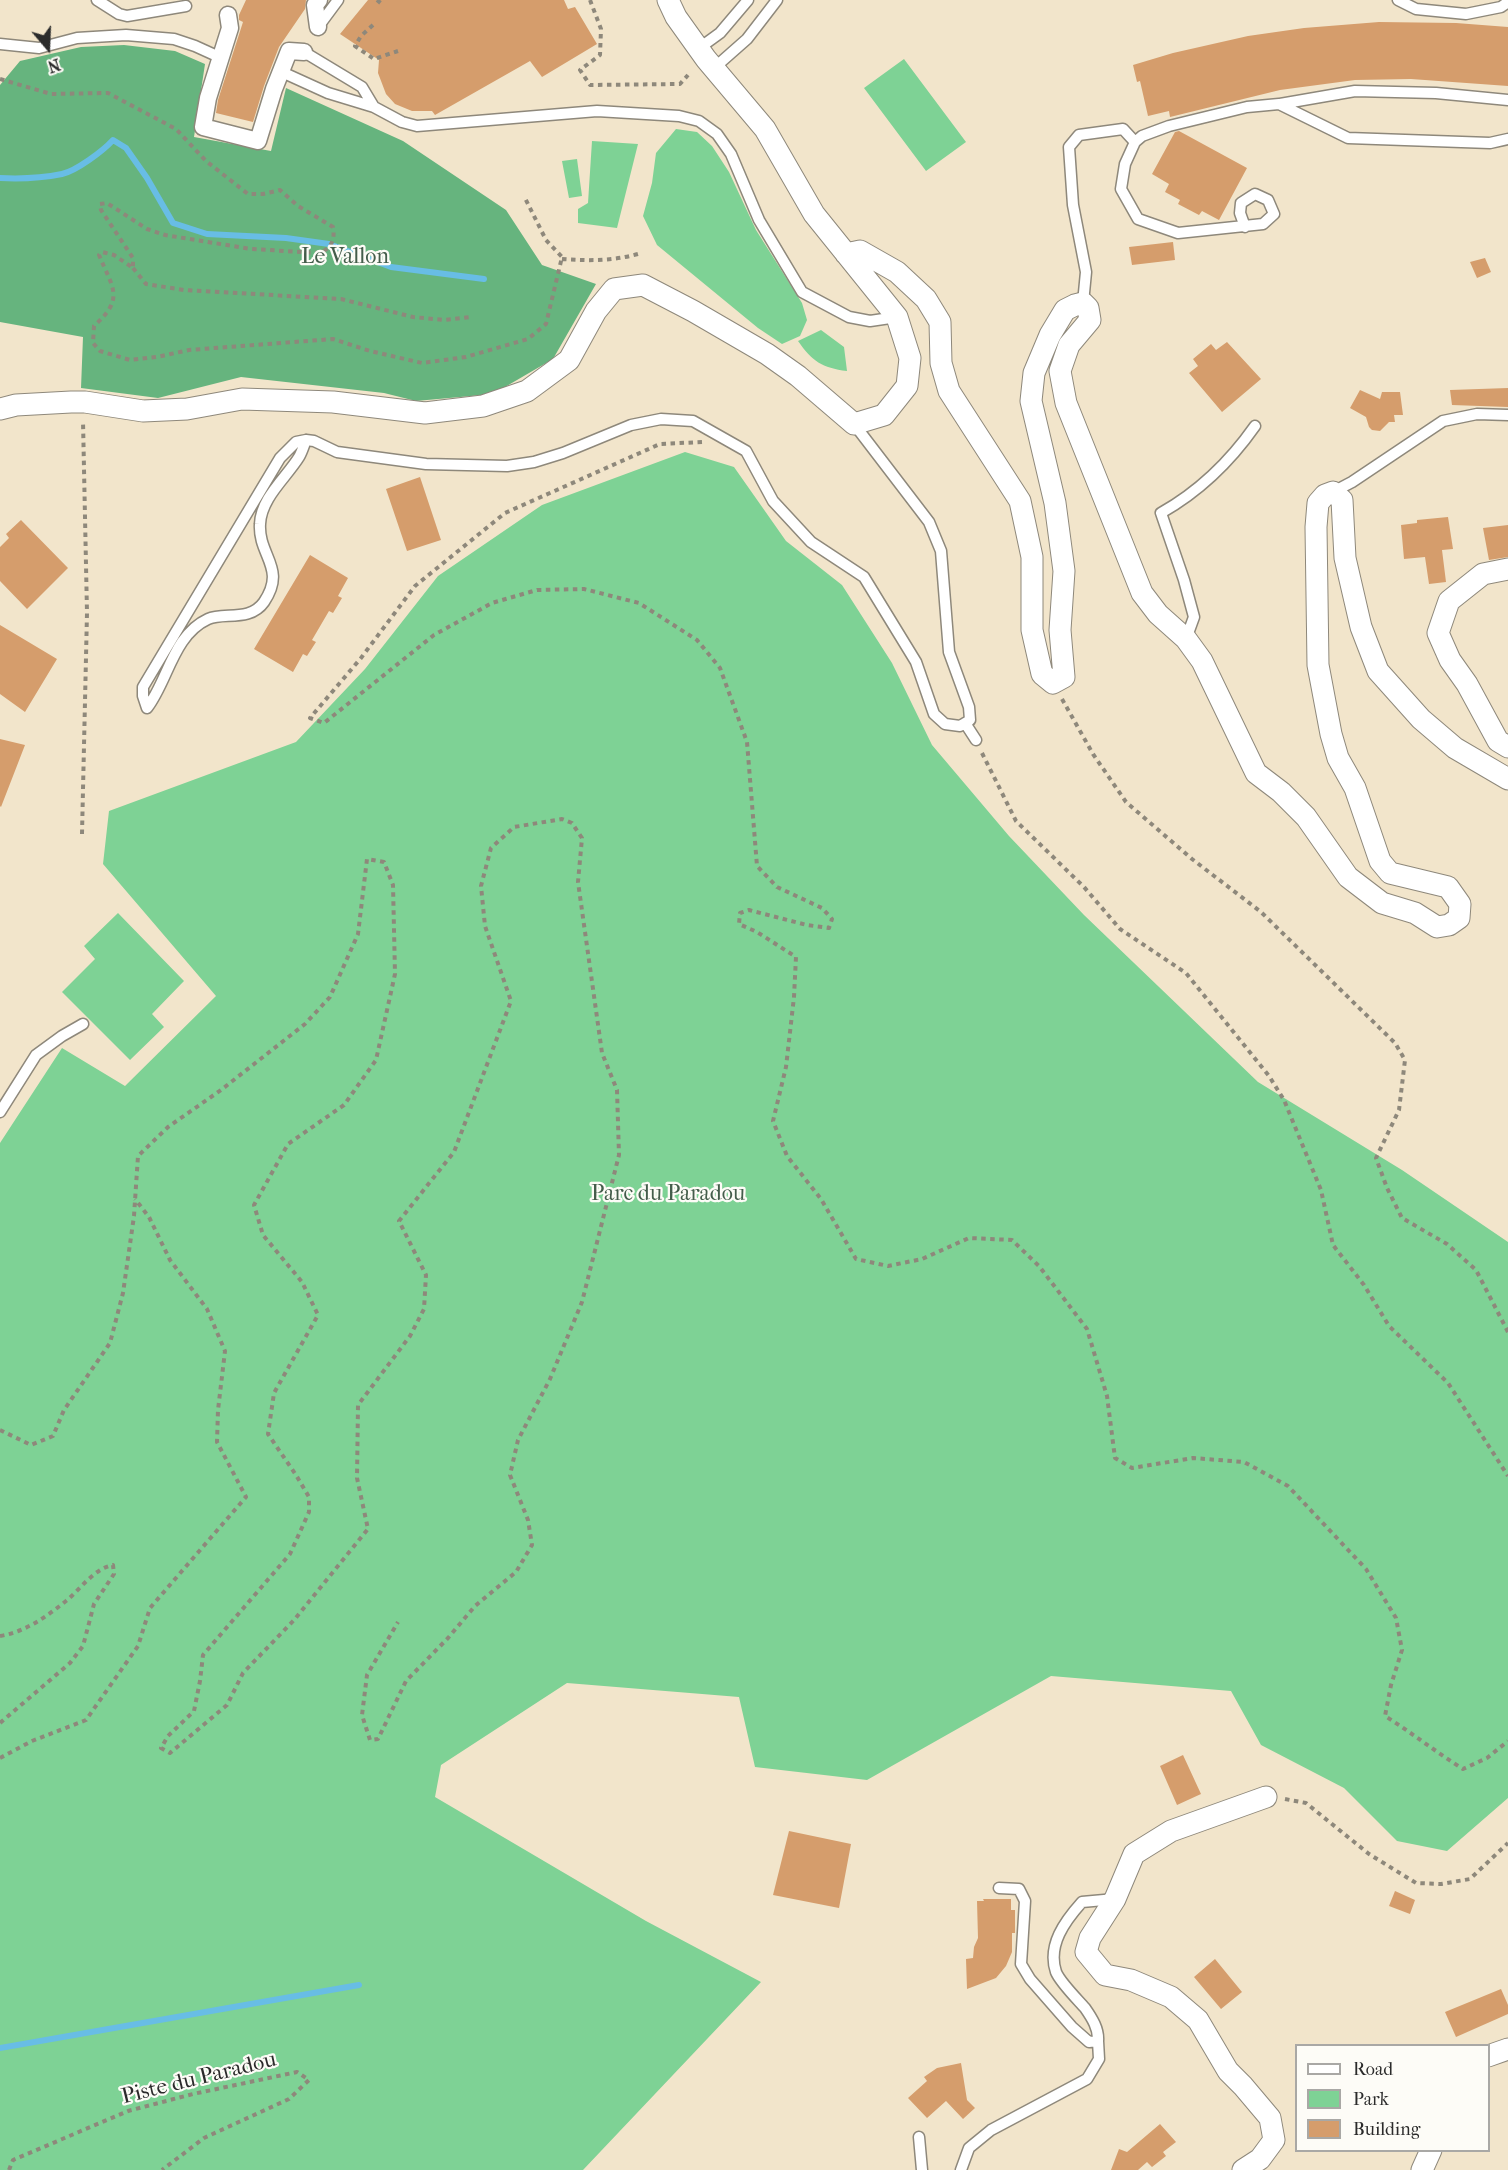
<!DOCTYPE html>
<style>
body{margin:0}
#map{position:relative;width:1508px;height:2170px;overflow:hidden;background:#f2e5cb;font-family:"IM FELL French Canon",serif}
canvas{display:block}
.legend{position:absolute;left:1295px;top:2044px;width:195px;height:108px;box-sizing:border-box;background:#fdfcf7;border:2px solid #a9a8a5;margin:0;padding:8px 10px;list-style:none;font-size:18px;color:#2b2b2b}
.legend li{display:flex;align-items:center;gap:12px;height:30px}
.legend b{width:30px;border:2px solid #a9a8a5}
.north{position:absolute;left:18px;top:18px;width:60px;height:60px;-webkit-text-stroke:4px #fdfcf7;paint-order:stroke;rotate:161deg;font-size:16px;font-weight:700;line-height:24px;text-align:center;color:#2b2b2b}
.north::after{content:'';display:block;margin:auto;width:21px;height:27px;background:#2b2b2b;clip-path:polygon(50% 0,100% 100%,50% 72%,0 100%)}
</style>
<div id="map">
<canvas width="1508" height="2170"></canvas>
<ul class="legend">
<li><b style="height:8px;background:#fff"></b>Road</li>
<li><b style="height:16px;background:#7ed295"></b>Park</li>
<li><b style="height:16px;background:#d59d6c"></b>Building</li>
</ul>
<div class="north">N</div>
</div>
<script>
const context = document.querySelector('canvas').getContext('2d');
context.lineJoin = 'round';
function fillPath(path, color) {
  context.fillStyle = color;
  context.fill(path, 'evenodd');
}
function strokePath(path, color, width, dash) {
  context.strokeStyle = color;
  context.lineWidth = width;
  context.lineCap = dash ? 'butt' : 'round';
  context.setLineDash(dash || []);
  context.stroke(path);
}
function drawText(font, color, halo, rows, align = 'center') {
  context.font = font + ' "IM FELL French Canon",serif';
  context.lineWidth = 4.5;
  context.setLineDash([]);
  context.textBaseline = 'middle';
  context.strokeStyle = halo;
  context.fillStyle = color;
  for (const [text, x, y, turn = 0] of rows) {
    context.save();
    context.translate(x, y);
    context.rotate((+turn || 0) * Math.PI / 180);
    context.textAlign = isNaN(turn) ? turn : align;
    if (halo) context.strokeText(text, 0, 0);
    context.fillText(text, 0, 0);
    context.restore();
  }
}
const green = new Path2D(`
 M904,59L966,142L926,171L864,88Z
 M676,129L697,132L712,146L729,172L756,230L802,303L807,320L800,336L782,344L758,328L657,245L643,216L652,183L656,153Z
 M592,141L638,144L617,228L578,223V209L588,203Z
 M577,159L582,196L569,198L562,161Z
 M821,330L844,347L847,371C822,368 812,361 798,341Z
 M685,452L734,467L786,541L842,585L892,663L932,745L1009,836L1084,915L1258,1082L1402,1170L1508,1242V1798L1447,1851L1397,1841L1344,1788L1261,1745L1231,1691L1051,1676L867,1780L755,1767L739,1697L567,1683L441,1765L435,1797L646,1921L761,1982L583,2170H0V1143L62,1048L125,1086L216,996L103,864L109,811L296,742L365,669L438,576L542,505Z
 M118,913L184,981L152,1014L164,1027L130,1060L62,992L95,959L84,946Z`);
const forest = new Path2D(`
 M124,45L175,51L205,64L194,137L271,151L286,88L403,141L506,210L542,265L596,284L553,359L493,394L416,401L384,393L241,377L158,398L81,388L83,337L0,322V85L20,61L81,47Z`);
const stream = new Path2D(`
 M0,178C20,179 42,178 62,174C76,171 103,151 113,140L126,148L147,178L173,223L207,234L286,238L329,244L391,267L484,279
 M0,2048L359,1985`);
const building = new Path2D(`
 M246,0H306L305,9L279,47L264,86L253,122L216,113L218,100L243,22L239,20V15Z
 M368,0H564L568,9L575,7L597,44L542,77L530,61L435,115L432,111H412L395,104L386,94L378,73L379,60L340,34Z
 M1379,22L1456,23L1508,27V86L1411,79L1355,80L1280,90L1170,117L1169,111L1148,116L1140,81L1137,82L1133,65L1173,53L1248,36L1304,28Z
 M1179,131L1247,168L1219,220L1202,211L1199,215L1178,204L1180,200L1165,192L1169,184L1152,174L1175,132Z
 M1173,242L1175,260L1132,265L1129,247Z
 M1485,258L1491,272L1477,278L1470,262Z
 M1227,342L1261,379L1222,412L1189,373L1198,366L1193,359L1211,344L1216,350Z
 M1508,388V407L1452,405L1450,390Z
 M1360,390L1380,399L1382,392H1400L1403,415H1394L1395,422H1389L1380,431L1372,430L1369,427L1366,417L1350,408Z
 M420,477L441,540L407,551L386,489Z
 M1448,517L1453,549L1442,550L1446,582L1429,584L1425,557L1404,559L1401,525L1417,523V520Z
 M21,520L68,568L27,609L0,581V547L9,538L6,534Z
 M1508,525V557L1489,560L1483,528Z
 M310,555L348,578L338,596L342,598L333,613L329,611L312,640L316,642L307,656L303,654L293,672L254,649Z
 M0,625L57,659L25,712L0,694Z
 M0,739L25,745L1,807L0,806Z
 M1183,1755L1201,1794L1177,1805L1160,1766Z
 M789,1831L851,1844L839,1908L773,1895Z
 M1395,1891L1415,1900L1410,1914L1389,1906Z
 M983,1899H1011V1910H1015V1933H1012V1952L1006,1966L996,1978L967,1989L966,1959L973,1958L974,1947L978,1938L977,1901H984Z
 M1215,1959L1242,1992L1221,2009L1194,1977Z
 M1501,1989L1508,2005V2014L1456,2037L1445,2012Z
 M961,2063L967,2100L975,2108L963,2119L946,2101L927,2118L908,2098L927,2081L924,2077L937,2068Z
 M1160,2124L1176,2142L1163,2152L1166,2156L1152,2167L1147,2162L1138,2170H1111L1119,2149L1127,2152Z`);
const path = new Path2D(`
 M377,0L383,5
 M590,0L601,29L600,55L580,70L590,85L680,84L688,75
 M373,25L361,36L355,46L374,59L398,51
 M0,79L51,94L108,93L176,129L206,161L248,194H263L280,190L298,206L333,227C335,240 332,247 320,253L251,249L165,235L147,229L107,203L100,204L101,210L133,258V268L114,255L102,252L99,255C113,289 125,298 94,326L93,343L100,351L130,360L157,357L189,350L333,339L370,351L422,363L466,357L528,339L546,324L562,257L546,240L525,198
 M562,259C588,261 613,261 638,254
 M133,268L146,284L184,290L341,299L413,317L444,320L470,317
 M702,442L660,444L505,513L415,586L361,658L310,718L324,723L434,635L492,603L537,590L584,589L639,603L697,640L720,668L747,742L757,866L777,887L822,908L832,919L829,928L807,925L749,910L740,913L739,924L757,932L796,957L794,997L786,1067L773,1121L787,1156L821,1199L856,1259L888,1266L922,1259L969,1238L1012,1240L1039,1266L1087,1329L1107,1396L1115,1458L1132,1468L1193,1458L1244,1462L1288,1486L1366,1569L1396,1618L1402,1650L1391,1685L1385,1716C1412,1733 1436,1752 1463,1769L1487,1758L1508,1741
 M1062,699L1093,754L1126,802L1192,859L1261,912L1395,1043L1405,1060L1399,1110L1376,1158L1387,1188L1402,1218L1447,1244L1476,1270L1508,1332
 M982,753L1016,821L1084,887L1120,929L1186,973L1269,1076L1284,1100L1321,1190L1333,1245L1364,1285L1389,1326L1448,1383L1508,1476
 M82,834L87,613L83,421
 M0,1430L31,1445L53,1436L64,1410L110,1343L123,1293L134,1216L138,1156L168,1127L221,1090L305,1024L330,997L358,934L367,859L384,862L393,885L395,974L376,1060L344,1105L288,1144L254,1205L263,1235L302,1282L318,1315L274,1393L268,1434L296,1475L309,1497V1512L290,1554L203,1655L200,1681L194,1711L168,1736L161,1748L170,1753L227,1705L243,1673L294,1620L368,1529L357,1478L358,1405L410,1336L424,1309L426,1275L399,1221L454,1152L511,1001L485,926L481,886L491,848L514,827L562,819L572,823L582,838L578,882L602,1053L617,1090L619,1155L582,1302L550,1379L518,1440L510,1475L528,1520L532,1545L516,1572L475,1606L448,1638L406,1681L378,1739L370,1740L362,1715L367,1675L398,1622
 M0,1636C25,1632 46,1617 66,1601C81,1589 93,1569 113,1565L114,1574L94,1604L83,1646L70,1663L0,1723
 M0,1758L32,1741L86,1720L138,1646L150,1608L246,1497L217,1442L218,1410L225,1351L207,1309L170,1260L149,1217L135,1199
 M1285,1799L1306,1803L1369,1854L1416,1883L1441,1884L1470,1879L1508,1843
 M9,2170L13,2160L128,2111L193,2094L297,2072L309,2080L289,2099L204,2138L162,2170`);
const service = new Path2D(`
 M97,0L119,14L127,16L186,6
 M1398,0L1416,9L1466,14L1501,7L1508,2
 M318,27L338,0
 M0,44L39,48L77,38L126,35L174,39L195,46L217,56
 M698,49L720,33L748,0
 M304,52L362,87L374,107L402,122L417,126L597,111L679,116L699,121L717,134L731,154L759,220L802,292L849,317L870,321L897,317
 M713,69L747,39L777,0
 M284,73L328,93L374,107
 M1280,104L1355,91L1436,93L1508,100
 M1245,227L1240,213L1241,203L1255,194L1268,200L1274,214L1263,224L1178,233L1138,219L1121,189L1125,164L1135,142L1142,136L1169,126L1247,107L1279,104L1348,138L1490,143L1508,139
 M1083,303L1086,272L1073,205L1069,147L1079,135L1123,129L1135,142
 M306,440C304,445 302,452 299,457C286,478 261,498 260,524C258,556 287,568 264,602C250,622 224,612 208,619C173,635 168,681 147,708L143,696V687L280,458L296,442L306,440L314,441L337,452L426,464L507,466L534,462L563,453L631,425L661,419L693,421L746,451L773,501L811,542L864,577L916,662L934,714L945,724L960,726L970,720L969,707L949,652L941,551L929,522L854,424
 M1333,492L1352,482L1443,421L1477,414L1508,415
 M1186,639L1194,617L1184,580L1161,513C1200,491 1229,463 1255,426
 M965,723L976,740
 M0,1112L36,1055L62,1036L83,1024
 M999,1888L1019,1889L1025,1901L1021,1964L1030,1979L1072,2027L1089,2042L1098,2041C1099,2029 1092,2018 1085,2008C1077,1999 1060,1982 1056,1972C1047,1945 1065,1921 1082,1902L1115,1899
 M919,2137L922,2170
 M961,2170L969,2148L991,2130L1087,2079L1099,2059L1098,2041`);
const pedestrian = new Path2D(`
 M228,15L230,28L208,98L203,127L258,141L274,89L289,51L304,52
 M318,27L315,5L319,0`);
const minor = new Path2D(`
 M846,254L860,251L897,272L926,299L940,322L941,363L949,391L1020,501L1032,557V630L1042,674L1053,683L1064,677L1060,630L1064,571L1055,503L1031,401L1034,373L1050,335L1065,310L1075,305L1083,303L1088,308L1090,320L1069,345L1060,371L1066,403L1142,593L1158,614L1186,639L1202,661L1256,773L1281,792L1306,817L1348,877L1382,903L1415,913L1437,927L1449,925L1459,918L1460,904L1448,887L1390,873L1380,861L1355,788L1338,758L1331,734L1318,665L1316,527L1318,503L1325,495L1333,492L1342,500L1345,558L1361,627L1378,671L1421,719L1455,748L1508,779
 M0,409L16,405L71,402H85L143,411L187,409L242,399L333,402L425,413L483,406L527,391L569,360L596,311L614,289L643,285L693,311L767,354L798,376L854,424L884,415L907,386L910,358L897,317L814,214L765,129L706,59L676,17L668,0
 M1508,569L1483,574L1449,601L1438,633L1450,660L1467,684L1498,741L1508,747
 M1488,2056L1508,2049
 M1243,2170L1260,2159L1274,2140L1270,2118L1243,2086L1228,2071L1198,2020L1171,1997L1131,1980L1105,1975L1086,1952L1090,1938L1115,1899L1134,1854L1171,1831L1266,1797
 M1422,2170L1431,2150`);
const parkNames = [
 ["Le Vallon",345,258],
 ["Parc du Paradou",668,1195]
];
const streetNames = [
 ["Piste du Paradou",199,2079,-14]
];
fillPath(green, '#7ed295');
fillPath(forest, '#66b47e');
strokePath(stream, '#68bde5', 6);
fillPath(building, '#d59d6c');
strokePath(service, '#8e887b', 13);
strokePath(pedestrian, '#8e887b', 19);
strokePath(minor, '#8e887b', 23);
strokePath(path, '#8e887b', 4, [4.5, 4.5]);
strokePath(service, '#fff', 10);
strokePath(pedestrian, '#fff', 16);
strokePath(minor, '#fff', 21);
drawText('22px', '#445d4b', '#fdfcf7', parkNames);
drawText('22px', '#2b2b2b', '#fdfcf7', streetNames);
</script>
